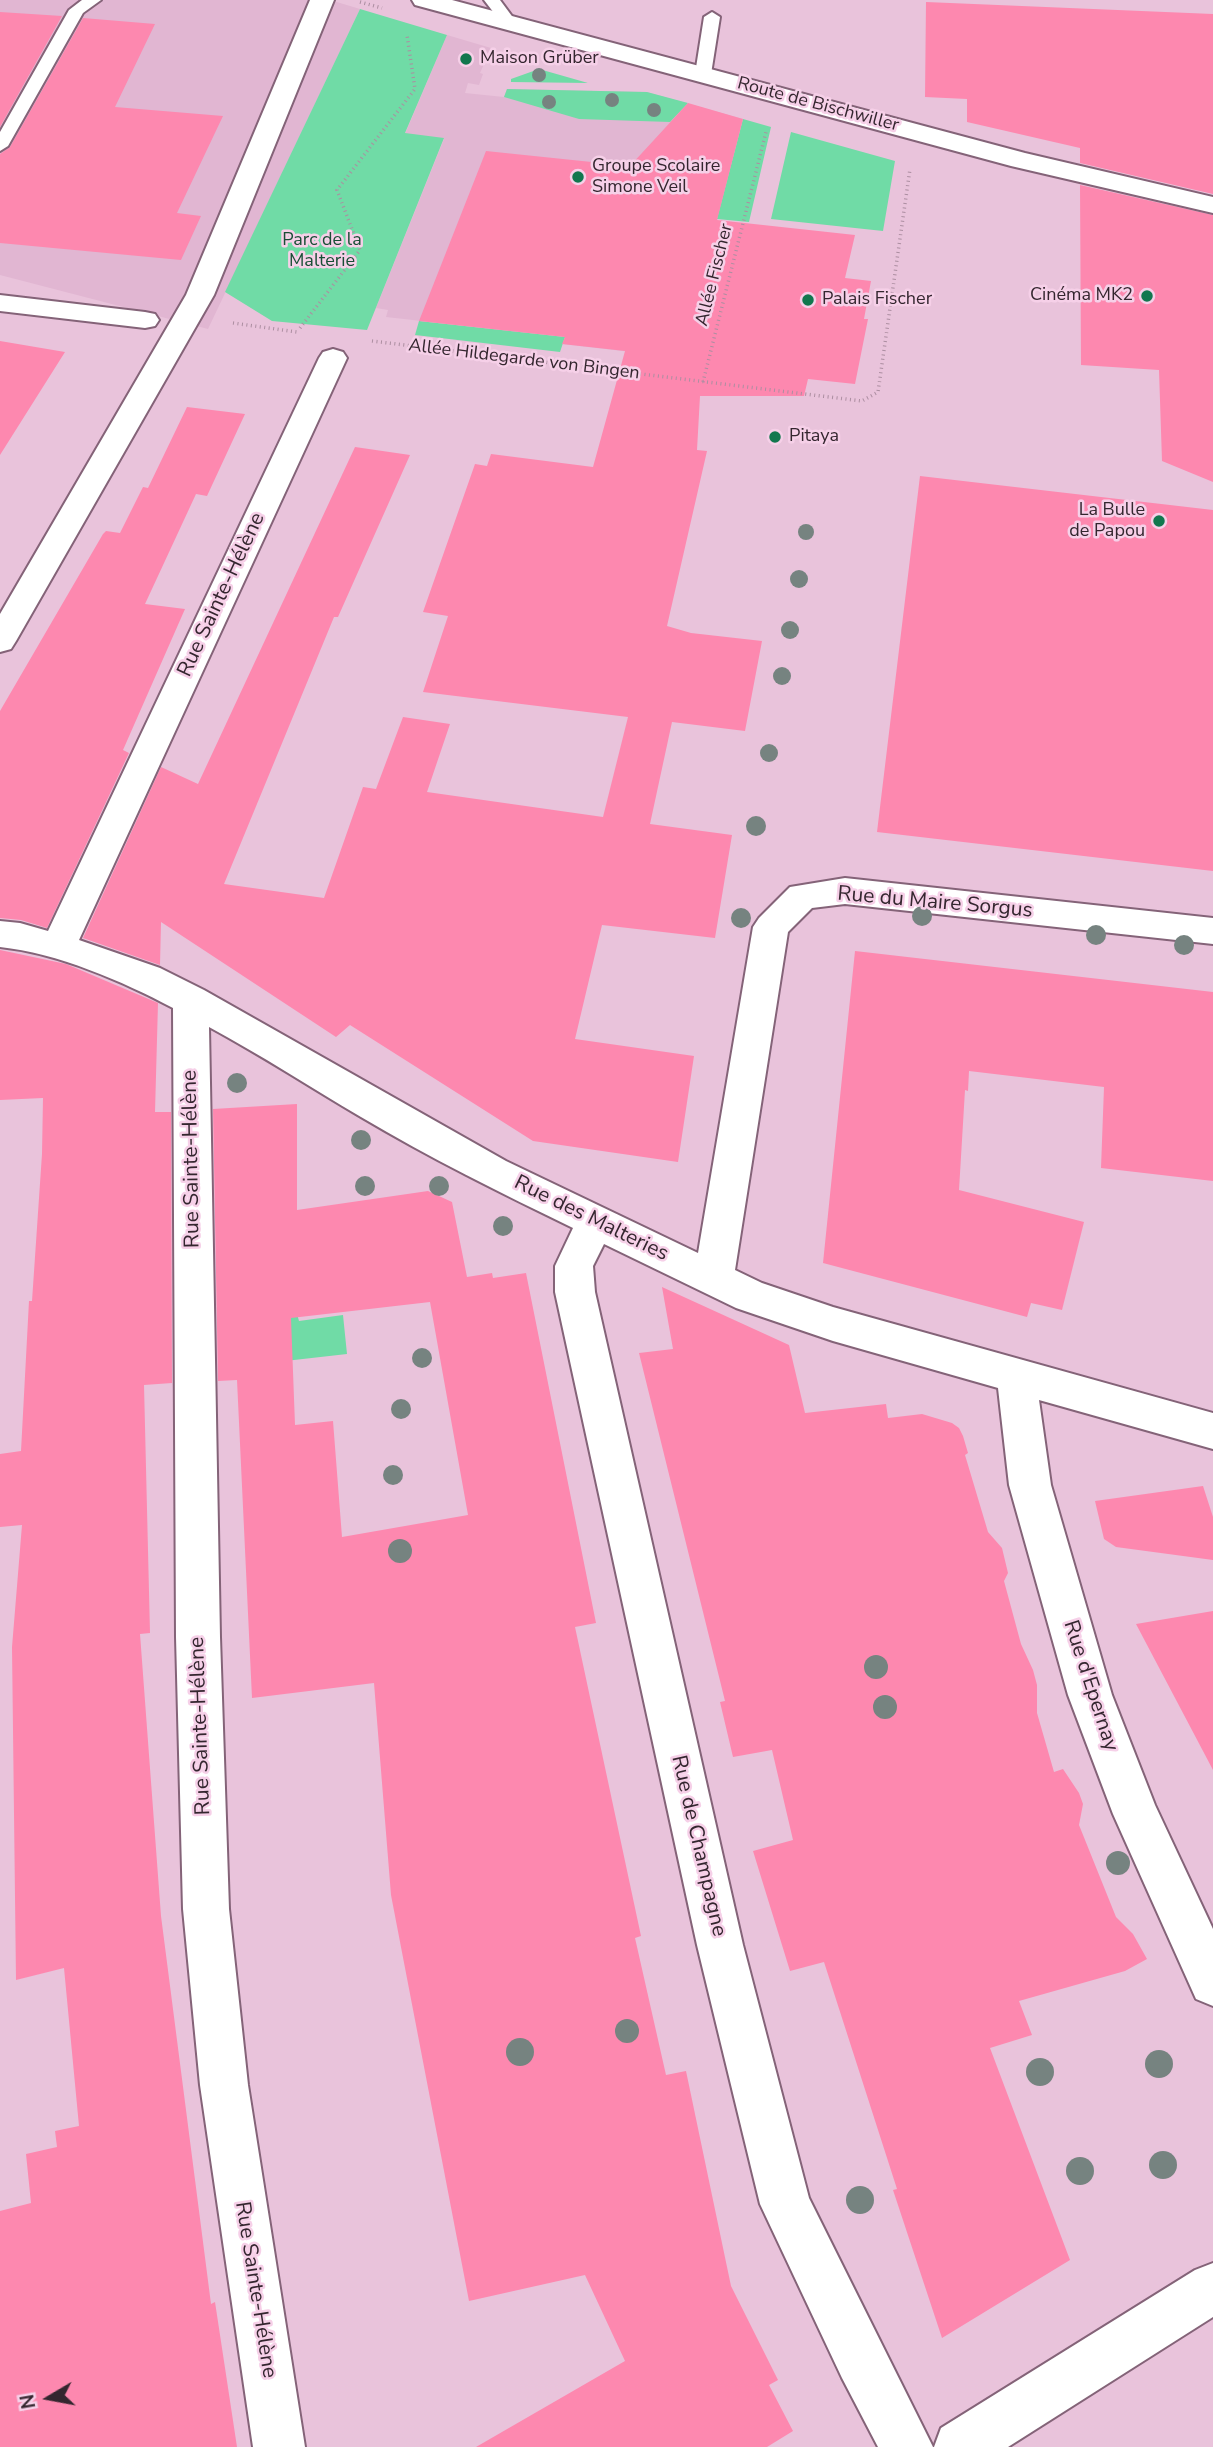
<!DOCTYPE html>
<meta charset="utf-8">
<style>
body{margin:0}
#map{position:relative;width:1213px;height:2447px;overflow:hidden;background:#e9c3db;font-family:"Nunito Sans",sans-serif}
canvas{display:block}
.north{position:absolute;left:14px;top:2363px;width:70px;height:70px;-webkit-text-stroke:5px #f6d0e8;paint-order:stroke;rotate:260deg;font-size:19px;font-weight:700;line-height:28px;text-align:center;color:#34262f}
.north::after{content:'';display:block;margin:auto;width:24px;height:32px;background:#34262f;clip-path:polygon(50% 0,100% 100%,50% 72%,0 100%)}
</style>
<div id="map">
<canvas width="1213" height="2447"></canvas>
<div class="north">N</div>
</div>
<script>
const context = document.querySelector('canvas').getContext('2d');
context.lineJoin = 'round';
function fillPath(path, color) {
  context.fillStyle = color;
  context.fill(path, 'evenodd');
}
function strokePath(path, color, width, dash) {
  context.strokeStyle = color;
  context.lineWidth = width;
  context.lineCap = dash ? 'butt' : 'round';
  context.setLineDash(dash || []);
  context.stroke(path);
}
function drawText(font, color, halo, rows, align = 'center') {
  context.font = font + ' "Nunito Sans",sans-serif';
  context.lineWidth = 5;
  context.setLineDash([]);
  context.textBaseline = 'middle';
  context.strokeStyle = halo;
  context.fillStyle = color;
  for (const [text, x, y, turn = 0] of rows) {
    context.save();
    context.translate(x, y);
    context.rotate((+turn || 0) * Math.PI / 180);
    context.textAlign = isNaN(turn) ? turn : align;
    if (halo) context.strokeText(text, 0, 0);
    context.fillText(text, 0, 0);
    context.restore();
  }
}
const built = new Path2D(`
 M0,0H330L360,9L208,329L0,275Z
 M447,35L491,48L480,73L483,74L479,85L468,83L465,93L504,97L507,89L647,92L743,119L683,358L562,344L565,337L386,317L388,310L376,308L444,139L405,134Z`);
const green = new Path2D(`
 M360,9L447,35L405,133L444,138L367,330L272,321L225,292Z
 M539,69L588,83L511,82V79Z
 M507,89L647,92L688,103L670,122L579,119L504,97Z
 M743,119L771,127L749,222L717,219Z
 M791,132L895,161L883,231L771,219Z
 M419,321L565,337L560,352L415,335Z
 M297,1314L299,1321L343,1315L347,1354L241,1366L248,1320Z`);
const building = new Path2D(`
 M926,2L1213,14V194L1080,163V148L967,122V99L925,97Z
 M0,12L62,16L0,127Z
 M83,18L155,24L115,107L223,116L177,213L201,216L181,260L0,243V154L10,147Z
 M688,103L743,119L717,220L855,235L845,278L871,281L864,319H868L855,384L808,379L804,396H700L697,450L707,451L667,626L691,633L762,641L745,731L672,722L650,824L732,835L715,938L602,925L575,1039L694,1056L678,1162L533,1141L350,1025L336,1037L161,922L160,965L83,938L161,767L198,784L355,447L410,455L338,617H334L224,884L324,898L363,787L376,789L403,717L450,724L427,792L603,817L628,717L423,692L448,616L423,612L475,464L487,466L491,454L593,467L625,351L562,344L565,337L419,321L486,151L630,166Z
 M1080,185L1213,215V482L1162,461L1159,370L1081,365Z
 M0,341L65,352L0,455Z
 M187,407L245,414L207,496L196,494L145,604L185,609L123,750L129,753L47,928L21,920L0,918V711L103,534L106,531L120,533L143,487L148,488Z
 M920,476L1213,510V871L877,832Z
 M0,950L66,964L158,1003L155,1112H171L172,1383L144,1385L150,1633L140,1634L161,1916L211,2304L215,2302L237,2447H0V2211L31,2203L26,2154L57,2147L55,2131L79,2126L64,1968L16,1980L12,1647L22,1525L0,1527V1454L21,1451L29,1301H32L42,1154L43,1098L0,1100Z
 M855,951L1213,992V1181L1101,1168L1104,1087L969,1071L968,1091L965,1090L959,1190L1084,1222L1062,1310L1031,1303L1027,1317L823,1263Z
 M297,1104V1210L428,1191L452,1202L467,1277L492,1273L493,1278L526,1273L596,1623L575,1627L641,1936L635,1938L666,2075L686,2071L731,2286L778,2380L769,2385L793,2431L767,2447H476L625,2361L585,2275L469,2301L391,1895L374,1683L252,1698L237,1380L218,1381L213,1109ZM430,1302L468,1515L342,1537L333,1421L295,1425L291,1318Z
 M662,1287L789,1345L805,1413L886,1404L888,1418L922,1414L952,1423L959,1428L963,1436L968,1453L965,1455L988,1532L1002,1548L1008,1573L1004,1581L1021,1644L1033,1670L1037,1685V1713L1054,1772L1063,1769L1079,1793L1083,1804L1079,1825L1116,1917L1133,1934L1147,1959L1125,1971L1019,2001L1032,2035L990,2048L1070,2260L942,2338L893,2190L897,2189L824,1962L790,1971L753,1851L793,1840L772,1750L733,1757L720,1702L725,1701L639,1353L673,1349Z
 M1203,1486L1213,1517V1560L1116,1547L1104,1539L1095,1501Z
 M1213,1611V1770L1136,1624Z`);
const path = new Path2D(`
 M360,2L382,8
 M233,323L297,332
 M300,328L360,250L337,190L415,89L407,35
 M372,341L862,401L878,392L910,169
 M703,382L766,132`);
const lane = new Path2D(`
 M82,0H101L83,13L8,146L0,151V132L69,10Z
 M484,0H500L517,23L514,26H504Z
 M712,12L720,17L711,74L703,79L695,74L704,17Z`);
const street = new Path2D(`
 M310,0H334L214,295L16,641L11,649L0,652V614L186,295Z
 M0,295L145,312L155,314L159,320L155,326L145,328L0,311Z
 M333,349L343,352L347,358L79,940L160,968L204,990L506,1161L698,1253L753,927L759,918L790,887L845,878L1213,918V944L845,904L812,908L788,932L735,1270L762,1283L833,1307L1213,1413V1449L1039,1400L1051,1485L1112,1695L1155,1805L1213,1929V2006L1196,1999L1113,1814L1068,1695L1009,1485L998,1388L833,1341L736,1308L604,1244L593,1266L595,1292L743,1945L809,2198L933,2447H878L842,2378L760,2204L697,1945L555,1292V1266L573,1228C501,1193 430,1158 361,1117C310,1087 261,1055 209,1027L220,1637L229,1909L248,2085L305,2447H253L200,2085L183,1909L176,1637L173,1008C122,981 57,953 0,947V921L20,923L48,931L319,358L323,352Z`);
const secondary = new Path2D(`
 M412,0H452L1025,153L1213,197V213L1011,166L415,5Z
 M1213,2263V2317L1008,2447H934L941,2428L1195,2270Z`);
const trees = [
 [539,75,7],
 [612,100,7],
 [549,102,7],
 [654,110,7],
 [806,532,8],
 [799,579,9],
 [790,630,9],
 [782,676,9],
 [769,753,9],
 [756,826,10],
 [922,916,10],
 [741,918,10],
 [1096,935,10],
 [1184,945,10],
 [237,1083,10],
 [361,1140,10],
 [365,1186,10],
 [439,1186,10],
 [503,1226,10],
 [422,1358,10],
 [401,1409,10],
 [393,1475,10],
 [400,1551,12],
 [876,1667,12],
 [885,1707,12],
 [1118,1863,12],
 [627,2031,12],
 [520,2052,14],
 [1159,2064,14],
 [1040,2072,14],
 [1163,2165,14],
 [1080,2171,14],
 [860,2200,14]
];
const markers = [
 [466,59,7,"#12774e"],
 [578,177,7,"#12774e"],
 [1147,296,7,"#12774e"],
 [808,300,7,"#12774e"],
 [775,437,7,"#12774e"],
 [1159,521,7,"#12774e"]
];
const farPoinames = [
 ["Maison Grüber",480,59],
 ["Groupe Scolaire",592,167],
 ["Simone Veil",592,188],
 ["Cinéma MK2",1133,296,"right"],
 ["Palais Fischer",822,300],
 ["Pitaya",789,437],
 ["La Bulle",1145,511,"right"],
 ["de Papou",1145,532,"right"]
];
const farStreetnames = [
 ["Route de Bischwiller",818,105,15],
 ["Allée Fischer",715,275,-76],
 ["Allée Hildegarde von Bingen",524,360,7]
];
const farParknames = [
 ["Parc de la",322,241],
 ["Malterie",322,262]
];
const streetNames = [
 ["Rue Sainte-Hélène",222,595,-65],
 ["Rue du Maire Sorgus",935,903,5],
 ["Rue Sainte-Hélène",192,1159,-91],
 ["Rue des Malteries",591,1219,26],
 ["Rue d'Epernay",1090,1686,72],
 ["Rue Sainte-Hélène",201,1726,-92],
 ["Rue de Champagne",698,1846,77],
 ["Rue Sainte-Hélène",255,2290,81]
];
fillPath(built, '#e1b6d2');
fillPath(green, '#70dba6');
fillPath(building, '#fd88af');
strokePath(lane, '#846378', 4);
strokePath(street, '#846378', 4);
strokePath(secondary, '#846378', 4);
strokePath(path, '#ac8ea1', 3.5, [1, 3.5]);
fillPath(lane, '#fff');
fillPath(street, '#fff');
fillPath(secondary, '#fff');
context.fillStyle = '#768380';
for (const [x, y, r] of trees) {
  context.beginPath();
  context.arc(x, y, r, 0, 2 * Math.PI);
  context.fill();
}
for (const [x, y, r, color] of markers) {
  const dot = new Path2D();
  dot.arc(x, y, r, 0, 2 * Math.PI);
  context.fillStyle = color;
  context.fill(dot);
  strokePath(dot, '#f6d0e8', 2.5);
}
drawText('18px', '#34262f', '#f6d0e8', farPoinames, 'left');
drawText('18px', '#34262f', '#f6d0e8', farStreetnames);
drawText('18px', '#184e35', '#f6d0e8', farParknames);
drawText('21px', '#34262f', '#f6d0e8', streetNames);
</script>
